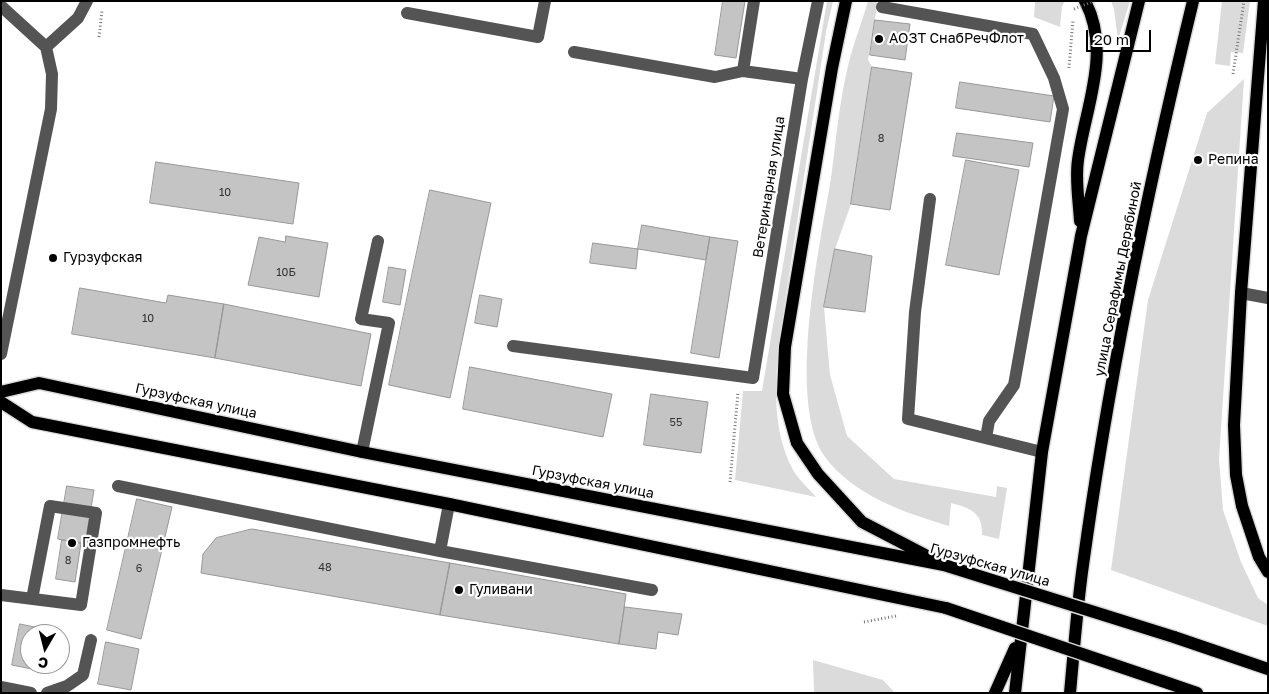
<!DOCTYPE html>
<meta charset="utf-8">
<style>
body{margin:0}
#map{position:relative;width:1269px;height:694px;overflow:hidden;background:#fff;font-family:"Golos Text",sans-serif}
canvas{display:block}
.frame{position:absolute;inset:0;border:2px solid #000;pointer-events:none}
.north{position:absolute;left:20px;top:624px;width:50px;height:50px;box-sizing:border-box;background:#fff;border:1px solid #999;border-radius:50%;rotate:188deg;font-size:14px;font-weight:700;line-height:20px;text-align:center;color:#000}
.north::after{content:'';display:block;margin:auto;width:18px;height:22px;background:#000;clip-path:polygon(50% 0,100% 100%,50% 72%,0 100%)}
.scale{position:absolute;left:1086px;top:30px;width:65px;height:22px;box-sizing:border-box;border:2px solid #000;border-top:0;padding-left:6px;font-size:15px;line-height:18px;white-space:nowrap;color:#000;-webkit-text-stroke:4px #fff;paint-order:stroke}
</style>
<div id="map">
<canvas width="1269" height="694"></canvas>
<div class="frame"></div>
<div class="north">С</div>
<div class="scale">20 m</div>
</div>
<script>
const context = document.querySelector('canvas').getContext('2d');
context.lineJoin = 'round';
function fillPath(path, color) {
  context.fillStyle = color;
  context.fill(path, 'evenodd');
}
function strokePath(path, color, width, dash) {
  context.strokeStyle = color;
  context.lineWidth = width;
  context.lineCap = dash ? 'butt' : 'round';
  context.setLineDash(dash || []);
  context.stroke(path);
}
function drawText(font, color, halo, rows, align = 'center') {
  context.font = font + ' "Golos Text",sans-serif';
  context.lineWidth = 4.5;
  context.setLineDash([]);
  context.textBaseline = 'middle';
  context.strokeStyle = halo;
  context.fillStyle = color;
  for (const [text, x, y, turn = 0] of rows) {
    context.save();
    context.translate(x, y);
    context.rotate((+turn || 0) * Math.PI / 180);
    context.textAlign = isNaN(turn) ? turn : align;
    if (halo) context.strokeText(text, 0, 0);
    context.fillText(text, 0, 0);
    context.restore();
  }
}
const green = new Path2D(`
 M827,1H833L826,32L779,341C775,385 772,430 793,470C799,480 809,489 816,497L735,480L743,391H762Z
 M868,1H878L868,60L872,67L851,204L835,249L824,307L830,375L847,436L894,479L996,497L997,486L1007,488L999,539L982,535C983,513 971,508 951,503L949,526C905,513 853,495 825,457C786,402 820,244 831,178C836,141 839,103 848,66C853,44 862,23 868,1Z
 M1033,1H1065L1062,6L1060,27L1034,17L1035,2Z
 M1111,1H1130L1118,40L1114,9Z
 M1222,1H1250L1243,53L1231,52L1230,66L1215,64Z
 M1244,79L1219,459L1223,510L1241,562L1258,598L1268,605V626L1111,570L1148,300L1207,113Z
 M813,660L883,680L895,693H814Z`);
const building = new Path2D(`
 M723,1H745L736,58L715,55Z
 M875,20L910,24L905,60L870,55Z
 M872,67L912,73L890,210L851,204Z
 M960,82L1054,96L1050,122L956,108Z
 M957,133L1033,143L1029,167L953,156Z
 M966,160L1019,170L999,275L946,265Z
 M156,162L299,183L293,224L150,203Z
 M430,190L491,203L450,398L389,385Z
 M642,225L710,237L706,260L638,249Z
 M286,236L328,243L319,297L248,285L259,237L285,242Z
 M710,237L738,241L719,358L691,353Z
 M593,243L638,249L636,269L590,263Z
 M835,249L872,256L865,312L824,307Z
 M389,267L406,270L400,305L383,302Z
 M80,288L166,303L168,295L224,304L215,358L72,334Z
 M480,295L502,299L497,327L475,323Z
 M224,304L371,334L361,386L215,358Z
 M470,367L612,394L603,437L463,409Z
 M651,394L708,402L701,453L644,445Z
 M67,486L94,490L85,544L58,539Z
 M137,499L172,507L141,639L107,630Z
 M252,529L450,563L440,615L201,573L203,554L216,538Z
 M62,540L81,543L75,582L56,579Z
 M450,563L626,594L619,644L440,615Z
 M625,607L682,614L678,635L658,632L656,649L619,644Z
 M20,624L54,631V634H30V664H48L46,672L12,665Z
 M106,642L139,649L131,690L98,684Z`);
const path = new Path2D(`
 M99,37L102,11
 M1069,68L1073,20
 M1233,74L1244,1
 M730,482L738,392
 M864,622L896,616`);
const minor = new Path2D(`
 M1,6L46,47L52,74L51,109L1,354
 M882,7L1033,34L1054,78L1063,109L1014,385L989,421L986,438
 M407,13L538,37L545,1
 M46,47L78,18L87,1
 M574,52L715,77L743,71L802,79
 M743,71L754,1
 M930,199L915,312L908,419L1042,452
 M1241,293L1268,298
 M513,346L753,378L802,79L818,1
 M362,452L389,323L361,319L378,241
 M118,486L440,551L652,590
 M440,551L449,504
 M1,595L81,605L96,513L50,506L32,599
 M1,687L31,693
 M47,693L67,686L83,675L91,640`);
const major = new Path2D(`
 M846,1L832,68L785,347L783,394L797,443L818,474L862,522L931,558
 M1264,1L1241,293L1234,425L1236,475L1242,506L1259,557L1268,572
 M1080,221C1079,202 1075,179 1078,160C1085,108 1112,52 1085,1
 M1,392L39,383L362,452L944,565
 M1,402L32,422L449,504L946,608
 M1174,637L1268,669
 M1162,681L1197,693
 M995,693L1015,648
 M1015,693L1042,452L1081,236L1139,1
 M1070,693C1074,650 1077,607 1083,565C1109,375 1148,187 1193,1`);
const pathBridge = new Path2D(`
 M1074,9L1094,1`);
const majorBridge = new Path2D(`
 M944,565L1174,637
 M946,608L1162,681`);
const markers = [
 [879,39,5,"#000"],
 [1198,160,5,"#000"],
 [53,258,5,"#000"],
 [72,543,5,"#000"],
 [459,590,5,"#000"]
];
const numberNames = [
 ["8",881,139],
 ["10",225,193],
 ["10Б",286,273],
 ["10",148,319],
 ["55",676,423],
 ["8",68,561],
 ["48",325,568],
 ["6",139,569]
];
const poiNames = [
 ["АОЗТ СнабРечФлот",889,39],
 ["Репина",1208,160],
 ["Гурзуфская",63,258],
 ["Газпромнефть",82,543],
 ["Гуливани",469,590]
];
const streetNames = [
 ["Ветеринарная улица",769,187,-81],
 ["улица Серафимы Дерябиной",1118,279,-79],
 ["Гурзуфская улица",196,401,12],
 ["Гурзуфская улица",593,482,11],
 ["Гурзуфская улица",990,565,16]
];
fillPath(green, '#dbdbdb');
fillPath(building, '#c4c4c4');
strokePath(building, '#989898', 1);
strokePath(major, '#dbdbdb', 15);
strokePath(path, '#767676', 3, [1, 2.5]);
strokePath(minor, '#545454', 12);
strokePath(major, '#000', 12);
strokePath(majorBridge, '#dbdbdb', 15, []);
strokePath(pathBridge, '#767676', 3, [1, 2.5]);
strokePath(majorBridge, '#000', 12);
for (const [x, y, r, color] of markers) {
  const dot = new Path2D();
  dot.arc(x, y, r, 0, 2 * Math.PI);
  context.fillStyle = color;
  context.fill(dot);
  strokePath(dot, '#fff', 2);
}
drawText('11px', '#313131', null, numberNames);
drawText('14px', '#000', '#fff', poiNames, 'left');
drawText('14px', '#000', '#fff', streetNames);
</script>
